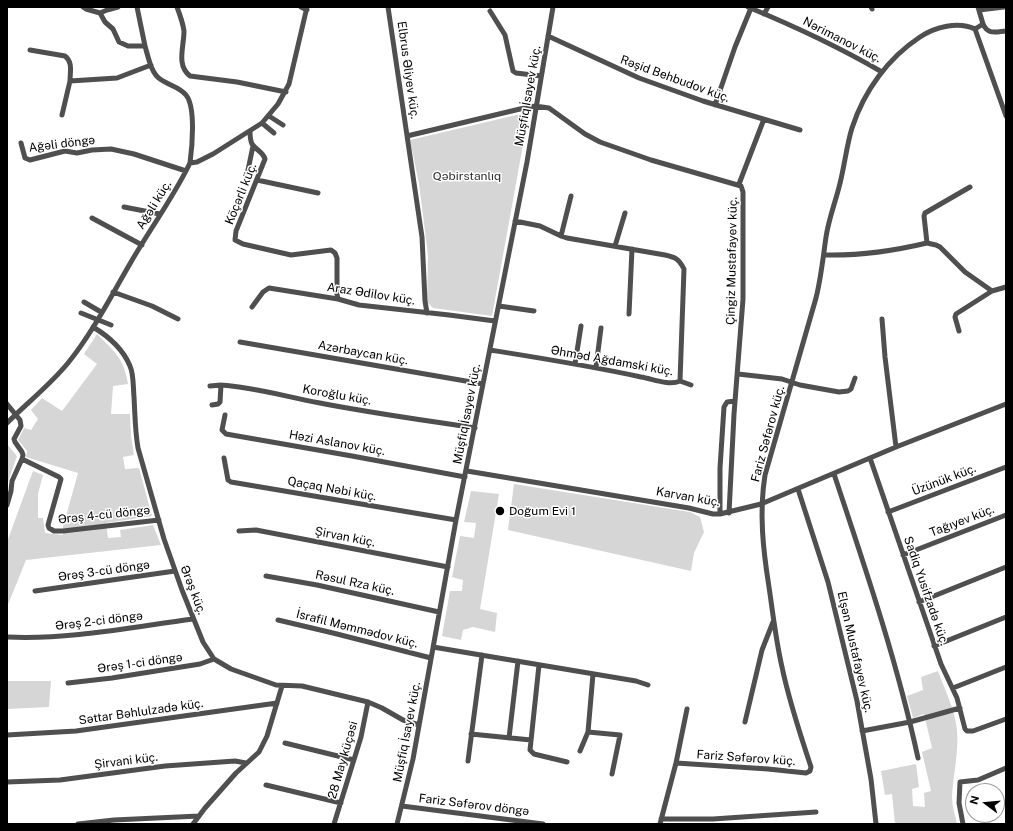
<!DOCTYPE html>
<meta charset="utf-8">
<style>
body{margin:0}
#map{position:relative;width:1013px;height:831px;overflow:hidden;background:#fff;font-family:"Public Sans",sans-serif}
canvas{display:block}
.frame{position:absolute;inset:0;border:8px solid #000;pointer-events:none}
.north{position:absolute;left:965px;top:783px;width:40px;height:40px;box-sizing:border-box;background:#fff;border:1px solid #999;border-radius:50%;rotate:286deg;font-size:11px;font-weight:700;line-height:16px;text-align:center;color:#000}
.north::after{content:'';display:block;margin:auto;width:14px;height:18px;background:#000;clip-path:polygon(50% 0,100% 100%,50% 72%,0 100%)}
</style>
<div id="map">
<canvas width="1013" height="831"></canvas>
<div class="frame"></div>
<div class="north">N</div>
</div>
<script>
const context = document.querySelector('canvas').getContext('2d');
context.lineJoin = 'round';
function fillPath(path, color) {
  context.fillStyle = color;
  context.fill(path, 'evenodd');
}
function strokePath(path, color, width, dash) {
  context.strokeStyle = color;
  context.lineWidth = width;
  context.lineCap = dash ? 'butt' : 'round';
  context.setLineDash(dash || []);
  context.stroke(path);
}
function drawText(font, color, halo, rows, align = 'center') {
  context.font = font + ' "Public Sans",sans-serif';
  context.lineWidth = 3;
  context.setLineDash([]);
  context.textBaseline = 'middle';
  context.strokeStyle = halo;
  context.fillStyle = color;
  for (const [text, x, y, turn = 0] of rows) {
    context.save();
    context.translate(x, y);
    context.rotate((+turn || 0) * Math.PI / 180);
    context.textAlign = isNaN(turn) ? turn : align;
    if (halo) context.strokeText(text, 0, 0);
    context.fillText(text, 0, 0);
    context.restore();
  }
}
const green = new Path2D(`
 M529,112L492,316L433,308L427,302L428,255L419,184L410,140Z
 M97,334C114,351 124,358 128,384L113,386L111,414H130L131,436L134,455L123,457L125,469L139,468L152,516L106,523L108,538L121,537L120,530L153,525L161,545L26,560L7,607V542L33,471L43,475L38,494V518H43L45,533L63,535V527L78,473L26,457L27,451L18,440L24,428L31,430L38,419L31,410L42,398L62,411L97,364L84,354Z
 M7,444L17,456L7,485Z
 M514,484L690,512L700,517L704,532L694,553L691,571L508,530Z
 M471,491L499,494L480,609L497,613L495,632L473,627L463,630L461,640L442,636L450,591H462L463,580L452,577L460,536L474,538L476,523L464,522Z
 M938,671C945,690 955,710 957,730C959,752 953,775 952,797C952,806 955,815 957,824H895L892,794L885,795L881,771L916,764L919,787L912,789L913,806L925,807L924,793L931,791L922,752L932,748L924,714L913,718L907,696L923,690L921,677Z
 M7,681H51L49,707L7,709Z`);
const minor = new Path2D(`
 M83,7L86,9L100,13L105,22L113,29L119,42L128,46H145C148,56 151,73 160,79C168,85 180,87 186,95C196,107 192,148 190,163
 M137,7L145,46
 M177,7C180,15 183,23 184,31C184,47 176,65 190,76L237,82L286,92
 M301,7L307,10
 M388,7L422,237L425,301L427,313
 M748,7C794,26 839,47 882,72
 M871,7L872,9
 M978,7L983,24L975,29L1006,116
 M979,10L1004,7
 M490,11L505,35L513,71L516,73L541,76
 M100,13L107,10L118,7
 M764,14L768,7
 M983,24C988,35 995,32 1006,31
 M548,36L639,78L703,101L800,130
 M30,50L65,56C73,62 70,72 70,81L117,78L151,65
 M715,105L735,47L751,8
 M62,115L70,81
 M269,116L283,125
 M262,123L274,133
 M250,131C250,135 250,140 252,144C256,150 263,152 265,159L236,231L235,240L243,244L291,255L331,250L335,253L337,258V294L338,299
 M407,136L520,109L535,106L549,108L585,134L600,142L651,160L741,186L743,192V299L734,414L729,513
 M21,143L25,158L30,160L65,151L77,153L92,150L111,149L134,154L186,171
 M248,170L253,146
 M257,180L318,193
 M739,184L764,119
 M124,207L160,214
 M92,218L142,245
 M561,236L571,196
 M927,243L924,216L925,213L970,187
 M615,246L625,213
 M824,255C859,256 893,251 927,243L936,245L940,247L965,272L992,291L1006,287
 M113,292L152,306L178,319
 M84,302L101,312
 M499,306L534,311
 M252,307L263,292L269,288L338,299L359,305L449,315L495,321
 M81,313L111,325
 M629,314L632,249
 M882,319L885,357L896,447
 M93,327C108,336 123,349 130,366C134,375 133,387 134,397C135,414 135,431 138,448L164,539L182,590L203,642L214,659L231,669L276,685L302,686L368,702L382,708L403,720L419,725
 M959,331L955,317L956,314L992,291
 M240,342L483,384
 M490,350C540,358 591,366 641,377C653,379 669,386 680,381L684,269C679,259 675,257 665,255L567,238L561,236L540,226L515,221
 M575,364L581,326
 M596,367L601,328
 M738,374L782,379L800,385L839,392L848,391L851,389L855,378
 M680,381L691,385
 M210,386L221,385
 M7,404L20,420L21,426L14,439L15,442L22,452L23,455L22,459L12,481L11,491L7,505
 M212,405L218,404L220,402L221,385C254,387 287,397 320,403C371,413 423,420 475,428
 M225,415L222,430L226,434L352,456L465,477
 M7,423C27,403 50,385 68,363C93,332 111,296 131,262C150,229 173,198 190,163L197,162L213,154L262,123L278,104L289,84L307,7
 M224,458L228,480L231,482L456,520
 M870,458L941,664L957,698L965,729L967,731H973L1006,719
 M22,459L59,477L61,479L48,525L49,528L54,531H63L159,520
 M467,471L689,508L713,514H720L761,504L896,447L1006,404
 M834,474C865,567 897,661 918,758
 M798,489L828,582L857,701L871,779L876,824
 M888,512L1006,467
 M720,514V468L724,407L727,402L735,401
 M239,531L256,530L448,567
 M903,555L1006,515
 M266,576L317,585L439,612
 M35,591L175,571
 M919,602L1006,567
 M278,620L333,633L431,658
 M7,637C69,640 132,627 193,619
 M934,646L1006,617
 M433,647L636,681L648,685
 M539,665L530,750L534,754L567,762
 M593,674L588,732L620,735L612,774
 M68,683L112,678L200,664L214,659
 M953,688L1006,667
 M745,722L762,650L773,622
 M862,731L910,722L960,708
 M471,734L531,740
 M7,735L76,731L277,703
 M509,738L518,661
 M285,743L354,760
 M580,751L588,732
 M468,761L482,655
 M676,763L687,709
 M7,782L60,780L165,766L235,761L246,763
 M266,785L341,803
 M402,806L543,824
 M661,819H713L816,812
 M78,824L114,820L199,816
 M193,824L205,808L236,773L259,752L267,736L282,686
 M334,824L361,737L368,702
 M397,824L413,759L456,520L527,162L553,7
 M660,824L676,763L768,769L806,773L810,771L811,767C800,734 789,701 782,667C776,641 773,614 769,587C763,549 759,513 765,475L816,298C821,278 823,258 826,237C829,217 837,198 841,179C845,162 847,144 852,128C864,91 888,58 920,37C935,27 958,21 975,29
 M963,824L959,803L960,782L978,780L1006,768`);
const markers = [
 [500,511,5,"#000"]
];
const streetNames = [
 ["Nərimanov küç.",842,40,27],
 ["Elbrus Əliyev küç.",408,70,82],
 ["Rəşid Behbudov küç.",675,79,20],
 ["Müşfiq İsayev küç.",528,96,-80],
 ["Ağəli döngə",62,144,-7],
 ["Köçərli küç.",241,194,-68],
 ["Ağəli küç.",154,205,-58],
 ["Çingiz Mustafayev küç.",732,261,-89],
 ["Araz Ədilov küç.",371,294,9],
 ["Azərbaycan küç.",363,353,10],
 ["Əhməd Ağdamski küç.",612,361,10],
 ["Koroğlu küç.",337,395,10],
 ["Müşfiq İsayev küç.",467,414,-79],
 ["Fariz Səfərov küç.",768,434,-75],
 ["Həzi Aslanov küç.",337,443,10],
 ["Üzünük küç.",944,480,-21],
 ["Qaçaq Nəbi küç.",332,489,10],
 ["Karvan küç.",688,497,10],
 ["Ərəş 4-cü döngə",104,515,-6],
 ["Tağıyev küç.",962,521,-21],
 ["Şirvan küç.",345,537,11],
 ["Ərəş 3-cü döngə",104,571,-8],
 ["Rəsul Rza küç.",355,583,12],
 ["Ərəş küç.",193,590,69],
 ["Sadiq Yusifzadə küç.",926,591,71],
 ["Ərəş 2-ci döngə",99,621,-7],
 ["İsrafil Məmmədov küç.",357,629,14],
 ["Elşən Mustafayev küç.",855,652,77],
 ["Ərəş 1-ci döngə",140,663,-8],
 ["Səttar Bəhlulzadə küç.",141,712,-8],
 ["Müşfiq İsayev küç.",407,732,-79],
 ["Fariz Səfərov küç.",746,758,4],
 ["28 May küçəsi",343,760,-74],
 ["Şirvani küç.",126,761,-7],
 ["Fariz Səfərov döngə",474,805,7]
];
const parkNames = [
 ["Qəbirstanlıq",467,176]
];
const poiNames = [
 ["Doğum Evi 1",509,511]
];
fillPath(green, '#d6d6d6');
strokePath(minor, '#4f4f4f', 5);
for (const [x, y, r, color] of markers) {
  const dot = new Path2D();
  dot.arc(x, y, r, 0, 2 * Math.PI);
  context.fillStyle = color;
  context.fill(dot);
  strokePath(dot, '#fff', 1.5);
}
drawText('12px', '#000', '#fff', streetNames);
drawText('12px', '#2d2d2d', '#fff', parkNames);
drawText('12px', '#000', '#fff', poiNames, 'left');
</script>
